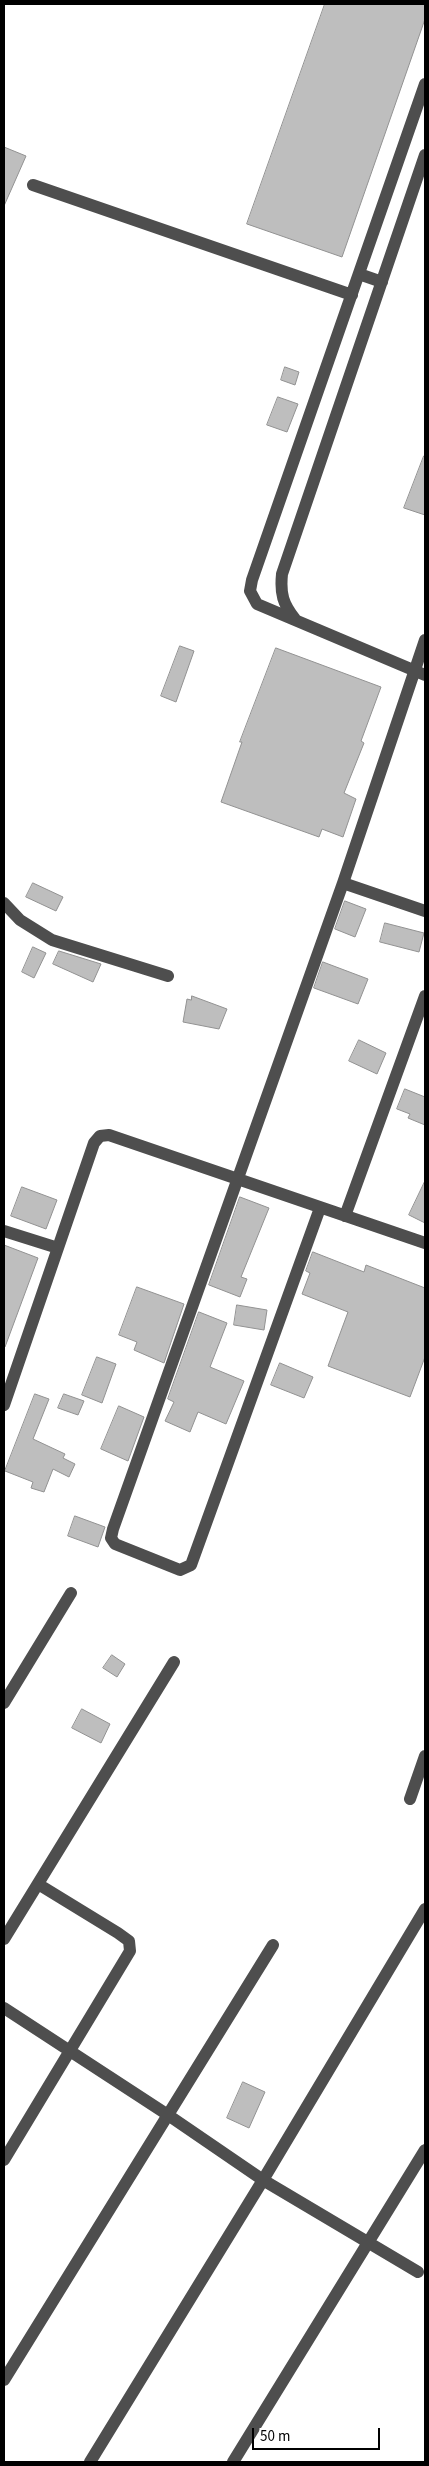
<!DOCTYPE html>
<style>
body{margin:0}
#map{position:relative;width:429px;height:2466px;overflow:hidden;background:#fff;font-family:"Source Sans 3",sans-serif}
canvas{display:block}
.frame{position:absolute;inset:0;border:5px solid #000;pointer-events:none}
.scale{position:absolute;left:252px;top:2428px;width:128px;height:22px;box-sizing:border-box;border:2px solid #000;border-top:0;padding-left:6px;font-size:15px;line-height:18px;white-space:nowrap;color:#000;-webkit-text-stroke:4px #fff;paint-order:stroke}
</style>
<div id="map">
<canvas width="429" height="2466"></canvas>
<div class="frame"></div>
<div class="scale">50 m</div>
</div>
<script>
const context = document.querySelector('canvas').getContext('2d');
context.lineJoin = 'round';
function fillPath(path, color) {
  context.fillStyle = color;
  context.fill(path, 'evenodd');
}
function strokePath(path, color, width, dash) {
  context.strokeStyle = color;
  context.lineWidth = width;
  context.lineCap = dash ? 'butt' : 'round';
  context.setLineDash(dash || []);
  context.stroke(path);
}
const building = new Path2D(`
 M325,4H425V19L342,257L247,224Z
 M4,147L26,156L4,206Z
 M285,367L299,372L295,385L281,380Z
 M278,397L298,404L287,432L267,425Z
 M424,456H425V515L404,508Z
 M180,646L194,651L176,702L161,696Z
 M276,648L381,687L361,741L364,743L344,793L356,799L343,837L322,829L319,837L221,802L242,742H240Z
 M33,883L63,897L56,911L26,897Z
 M345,901L366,909L355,937L335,929Z
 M385,923L424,933L419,952L380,942Z
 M33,947L46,953L34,978L22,972Z
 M59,951L101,964L93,982L53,964Z
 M323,962L368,979L358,1004L314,988Z
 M192,996L227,1009L219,1029L183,1022L187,999L191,1000Z
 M359,1040L386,1053L377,1074L349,1061Z
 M405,1089L425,1097V1125L408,1118L410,1114L397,1109Z
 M425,1181V1223L409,1215Z
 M22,1187L57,1200L46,1229L11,1216Z
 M240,1197L269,1208L241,1277L247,1279L240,1297L209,1285Z
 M4,1245L38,1258L5,1347H4Z
 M313,1252L364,1272L366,1265L425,1288V1357L410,1397L328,1366L348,1312L302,1294L310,1273L306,1271Z
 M137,1287L184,1304L164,1363L134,1350L137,1342L119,1335Z
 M237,1305L267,1310L264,1330L234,1325Z
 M199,1312L227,1323L210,1367L244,1381L226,1424L198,1412L190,1432L165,1421L174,1402L168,1399Z
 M97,1357L116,1364L102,1403L82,1395Z
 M280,1363L313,1377L304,1398L271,1385Z
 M35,1394L49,1399L33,1439L65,1454L63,1458L75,1464L69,1477L53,1469L44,1492L31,1488L33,1482L5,1471Z
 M64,1394L84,1401L78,1415L58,1408Z
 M119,1406L144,1417L128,1461L101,1449Z
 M75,1516L105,1527L98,1547L68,1536Z
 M112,1655L125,1664L117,1677L103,1668Z
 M82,1709L110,1724L101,1743L72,1728Z
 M243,2082L265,2092L249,2128L227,2118Z`);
const minor = new Path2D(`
 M425,84L252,580L250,591L257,604L425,675
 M33,185L352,295
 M359,274L382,282
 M295,619C283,604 280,594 282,574L425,155
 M343,883L425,911
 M4,903L20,920L52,940L168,976
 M320,1208L191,1565L180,1570L115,1544L111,1538L113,1529L343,883L425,640
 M345,1216L425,996
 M4,1231L58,1248
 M4,1405L94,1143L100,1136L109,1135L425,1243
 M4,1703L71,1593
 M410,1799L425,1756
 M4,1939L174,1662
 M4,2008L168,2115L263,2180L418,2272
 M4,2160L130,1951L129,1941L118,1933L38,1884
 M4,2380L273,1945
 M90,2462L263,2180L425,1909
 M233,2462L425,2150`);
fillPath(building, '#bebebe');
strokePath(building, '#929292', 1);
strokePath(minor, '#4e4e4e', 12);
</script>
